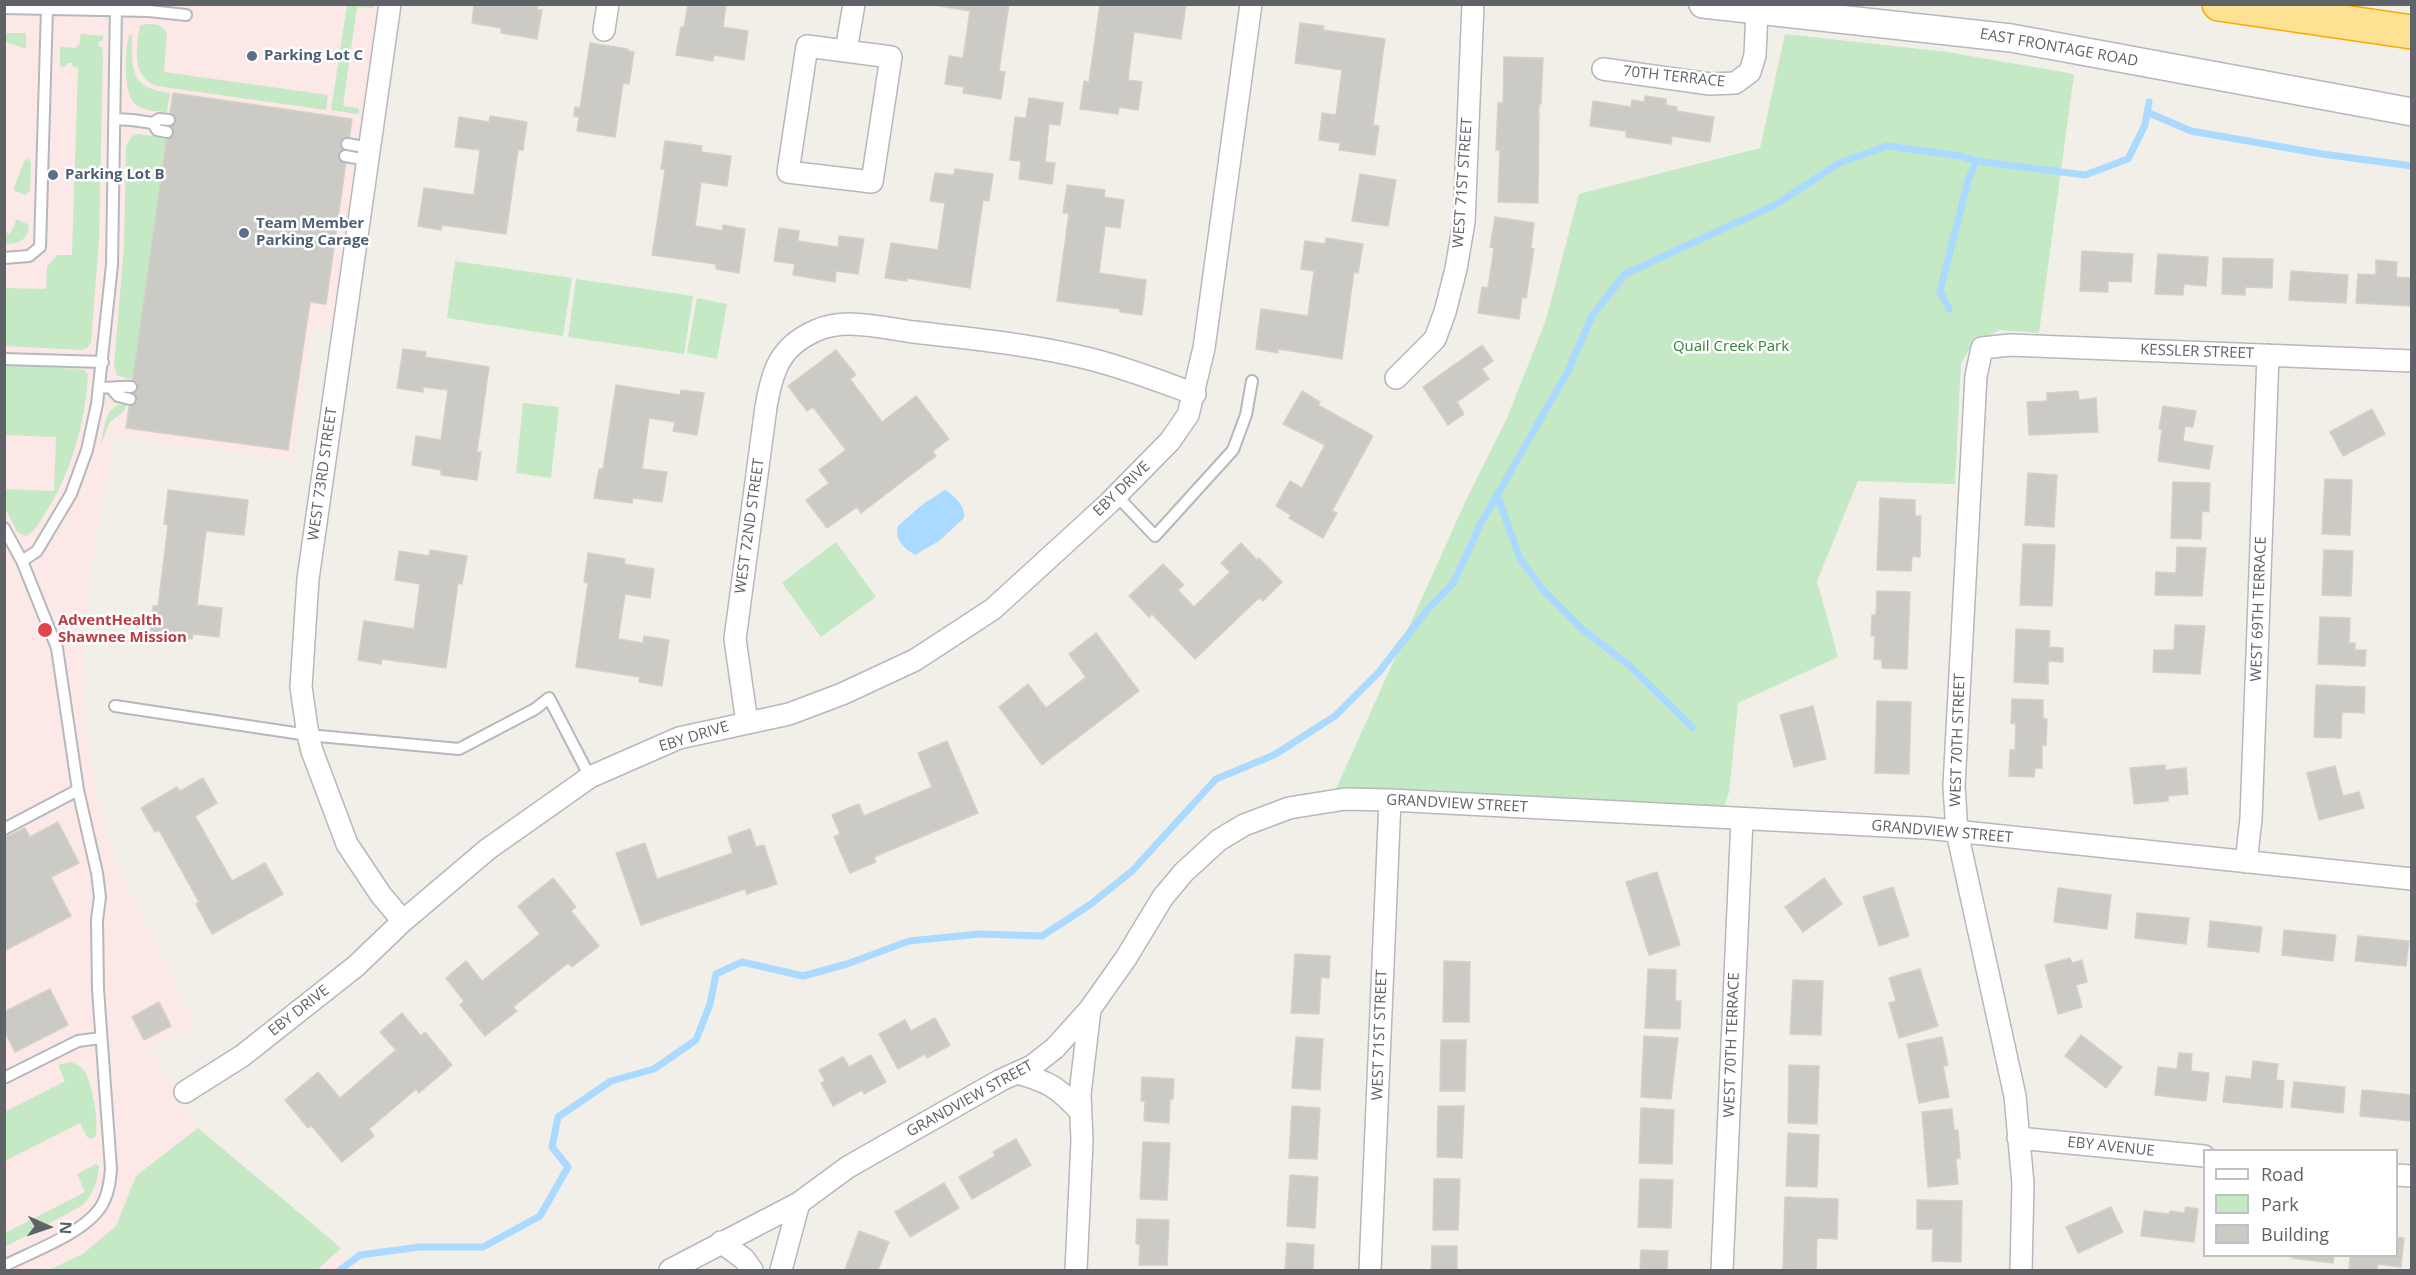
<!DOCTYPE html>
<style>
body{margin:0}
#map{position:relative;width:2416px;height:1275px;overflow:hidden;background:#f1efe8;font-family:"Open Sans",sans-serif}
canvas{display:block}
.frame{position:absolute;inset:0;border:6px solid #5f6368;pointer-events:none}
.legend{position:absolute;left:2203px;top:1149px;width:195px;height:108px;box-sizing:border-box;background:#fff;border:2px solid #bfc1c3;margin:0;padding:8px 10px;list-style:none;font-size:18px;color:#5f6368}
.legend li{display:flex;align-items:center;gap:12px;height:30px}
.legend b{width:30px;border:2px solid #bfc1c3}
.north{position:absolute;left:18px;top:1197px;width:60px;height:60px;-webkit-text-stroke:4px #fff;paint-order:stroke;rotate:93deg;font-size:16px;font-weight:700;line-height:24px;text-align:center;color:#5f6368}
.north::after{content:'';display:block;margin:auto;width:21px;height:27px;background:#5f6368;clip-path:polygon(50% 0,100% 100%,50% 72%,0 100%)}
</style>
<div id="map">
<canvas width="2416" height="1275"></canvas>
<div class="frame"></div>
<ul class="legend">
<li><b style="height:8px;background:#fff"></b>Road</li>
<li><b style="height:16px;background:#c5e8c5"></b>Park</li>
<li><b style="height:16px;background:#cccac5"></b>Building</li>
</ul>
<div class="north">N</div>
</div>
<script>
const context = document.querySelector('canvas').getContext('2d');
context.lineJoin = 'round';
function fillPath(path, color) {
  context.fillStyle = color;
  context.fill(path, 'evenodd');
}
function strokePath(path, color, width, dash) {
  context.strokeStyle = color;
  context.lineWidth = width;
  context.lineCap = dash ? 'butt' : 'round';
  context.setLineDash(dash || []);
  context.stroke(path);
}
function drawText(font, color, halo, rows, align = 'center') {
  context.font = font + ' "Open Sans",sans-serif';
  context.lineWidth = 5;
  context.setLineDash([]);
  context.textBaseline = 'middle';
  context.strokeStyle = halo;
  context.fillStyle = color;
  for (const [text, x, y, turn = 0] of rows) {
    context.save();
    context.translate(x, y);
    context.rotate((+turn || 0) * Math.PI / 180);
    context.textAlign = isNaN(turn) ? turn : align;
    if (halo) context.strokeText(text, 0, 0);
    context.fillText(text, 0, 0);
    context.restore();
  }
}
const medical = new Path2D(`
 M5,5H386L341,328L312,325L294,460L114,435L90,574L82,685L89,755L110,848L195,1025L149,1048L198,1128L358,1270H5Z`);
const green = new Path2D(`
 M347,5L374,6L373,8L357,7L343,106L358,108L360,113L356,114L331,110Z
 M150,24L159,25L167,32L164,72L328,95L326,110L157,86C131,77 136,47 140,25Z
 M4,33H26V49L5,41Z
 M81,34L103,36V41H99L98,46L102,47L103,57L99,239L91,342L87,348L82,350L5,346V288L46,289L47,267L57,255H72L78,68L72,66V63H67L66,66L62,68L60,65V47L75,48L79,45Z
 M1785,34L1947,52L2074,74L2039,333L1999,330L1973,344L1961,363L1955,484L1858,481L1817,581L1838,657L1738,703L1729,792L1724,806L1336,789L1467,498L1507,418L1546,320L1579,194L1760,148Z
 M129,35H132C132,70 129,88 170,93L167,112C157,111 142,111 135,104C123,94 125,50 129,35Z
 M139,134L167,138L133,380L117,375L114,365L124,246L126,146L132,136Z
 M29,159L31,163L30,191L25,195L15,191L14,187L25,160Z
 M17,219L29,225C28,240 19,244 5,244V232L10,234Z
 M455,261L572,278L563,336L447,318Z
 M576,279L693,296L684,354L568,337Z
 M697,298L727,304L717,359L687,353Z
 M8,365L80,369L85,370L88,375C85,424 71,474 44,515C39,522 35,532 26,536L17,532L5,508V489L54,491L56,437L5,435L4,367Z
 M523,403L559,407L551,478L516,473Z
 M126,404L125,410L110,422L101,444C104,428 105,403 126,404Z
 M836,542L876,597L821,637L782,583Z
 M70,1062C76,1064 81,1066 85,1072C92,1083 100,1126 95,1137L91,1139L87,1137L80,1123L5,1161V1112L65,1081L58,1065Z
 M198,1128L341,1248L317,1270H49L84,1253L116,1226L136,1176Z
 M96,1164L99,1166C98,1181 93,1194 83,1205L5,1247V1233L85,1192L77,1174Z`);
const water = new Path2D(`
 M945,490C953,494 966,507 964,518L939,541L915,555C905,549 893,539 898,526L923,504Z`);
const stream = new Path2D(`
 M2147,112L2191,131L2322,154L2412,166
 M1949,309L1940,291L1968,181L1976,161
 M1497,494L1520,559L1543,590L1581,628L1630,666L1692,727
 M340,1270L360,1255L420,1247H483L540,1216L568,1167L552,1147L558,1117L611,1081L654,1069L696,1040L710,1004L716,974L742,962L803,976L847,964L909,941L979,934L1042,936L1091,904L1132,871L1216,779L1274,755L1335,716L1379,672L1427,610L1454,582L1480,525L1568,371L1592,316L1625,274L1777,204L1839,163L1887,146L1961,156L1976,161L2085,175L2128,159L2145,125L2149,102`);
const building = new Path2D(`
 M474,4H538L537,10H542L537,39L501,33V28L472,23Z
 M688,4H726L723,27L748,31L744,60L714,55L713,61L676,55L681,27H684Z
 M928,4H1009L999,71L1005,72L1001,99L963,93L964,87L945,84L949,56L963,58L970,11Z
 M1100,4H1186L1181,39L1134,32L1128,80L1142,82L1138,110L1119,107L1118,114L1080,109L1084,81L1089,82Z
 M1300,23L1324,26L1323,30L1385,39L1373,125L1379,126L1375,155L1339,150L1340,143L1319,140L1322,113L1336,115L1342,70L1295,63Z
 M590,43L628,49V51L634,52L629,84L623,83L615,137L577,131L579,117L574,116L575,107L580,108Z
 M1504,57L1543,58L1541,104H1539L1538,203L1498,202L1500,150H1496L1498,103H1503Z
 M173,93L352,119L326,304L310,302L288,450L126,428Z
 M1645,96L1666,99V105L1677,107V111L1714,117L1710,142L1672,136L1671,144L1626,137V131L1590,126L1593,101L1631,107L1632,100L1644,102Z
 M1029,98L1063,103L1060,125L1049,124L1045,162L1055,163L1052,184L1019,179L1021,161L1010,160L1015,117L1026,118Z
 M490,116L527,122L523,150H518L506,234L442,225L441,230L418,226L424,188L474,195L480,150L455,147L459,117L489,122Z
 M665,141L702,146L701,152L731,156L727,186L701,182L695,226L723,231V225L745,229L739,273L716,269V264L652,255L665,170L661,169Z
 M955,169L993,174L989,201L983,200L970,288L907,278V281L885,278L891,243L938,250L945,203L930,201L935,173L954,175Z
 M1360,174L1396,180L1388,226L1352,221Z
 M1067,185L1105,190L1104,197L1124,200L1120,228L1105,226L1099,273L1146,280L1142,315L1120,312V309L1057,301L1069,213H1063Z
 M1495,217L1534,223L1531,248L1534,249L1526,298L1522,297L1519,319L1478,313L1482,287L1488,288L1494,248L1490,247Z
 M779,228L799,231L798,241L838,247L839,236L864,239L858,274L836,271L835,282L793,275L795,264L774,261Z
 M1326,238L1363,244L1358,273L1354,272L1342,359L1278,349V353L1256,349L1261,309L1308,316L1314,271L1301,269L1305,241L1325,244Z
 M2082,251L2133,254L2131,282L2108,281V292L2080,291Z
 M2158,254L2208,257L2206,286L2184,284L2183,295L2155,294Z
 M2223,258L2273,259L2272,288L2245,287V295L2222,294Z
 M2376,260L2397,262L2396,277L2412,278V306L2356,303L2358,274L2376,275Z
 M2291,271L2348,275L2346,303L2289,300Z
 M1482,345L1493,361L1482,369L1489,379L1457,402L1464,414L1448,425L1423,387Z
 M403,349L426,352L425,357L489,367L477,452H481L477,480L441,475V470L412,465L416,436L441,440L448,390L423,387V392L397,388Z
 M836,350L856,375L850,379L882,422L916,396L949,439L933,451L936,456L861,513L857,507L827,528L806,500L829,483L819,470L846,450L813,407L807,411L788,386Z
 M616,385L680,395L681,390L704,393L697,435L673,431L675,422L649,418L642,469L667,472L662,502L633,498L632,503L594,498L599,469H603Z
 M1302,391L1320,402L1318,405L1373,436L1332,511L1337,513L1323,538L1289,518L1291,515L1276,506L1290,481L1302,488L1325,445L1283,424Z
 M2078,391L2079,400L2096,398L2098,432L2029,435L2027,402L2047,401V393Z
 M2163,406L2196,411L2193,427L2185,426L2183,441L2213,446L2209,469L2158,461L2162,430L2159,429Z
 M2372,409L2385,434L2343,456L2330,432Z
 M2028,473L2057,475L2054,527L2025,525Z
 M2325,479L2352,480L2350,535L2322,534Z
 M2173,482L2210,483L2209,512L2202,511L2201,539L2171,538Z
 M168,490L248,500L244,535L206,531L197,605L222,608L219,637L193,634L192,639L150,634L153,606H158L168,525L164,524Z
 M1880,498L1915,500V516H1921L1920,557L1912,556L1911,571L1877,570Z
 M1241,543L1257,560L1259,558L1282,582L1263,601L1259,598L1195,659L1152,614L1149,617L1129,596L1163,564L1184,585L1178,590L1194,607L1230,572L1221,563Z
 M2023,544L2055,545L2052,606L2020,605Z
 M2177,547L2206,548L2202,596L2155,595L2156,572L2176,573Z
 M430,550L467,556L462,584L458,583L446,668L382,659L381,664L358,660L364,621L414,629L420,584L395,580L399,551L429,556Z
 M2324,550L2353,551L2351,596L2322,595Z
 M588,553L625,559L624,564L654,569L650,598L625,594L618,639L643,643L644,636L669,640L662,686L639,682L640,677L576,667L588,583L584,582Z
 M1877,591L1910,592L1907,669L1882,668V660L1874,659L1875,636H1871L1872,615H1876Z
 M2320,617L2350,618L2349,643H2355V650H2366L2365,666L2318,664Z
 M2175,625L2205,626L2200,674L2153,672L2154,650H2174Z
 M2016,629L2050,631L2049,647L2063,648V662L2048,661V684L2014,682Z
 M1096,633L1139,691L1042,765L999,707L1028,684L1046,708L1086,677L1069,654Z
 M2316,685L2365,687L2364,713L2342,712L2341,738L2314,737Z
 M2012,699L2043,700V718L2047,719L2046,745H2042V768H2035L2034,777L2009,776L2010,750H2015L2016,724L2011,723Z
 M1877,701L1911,702L1909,774L1875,773Z
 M1813,706L1826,759L1794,767L1780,715Z
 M947,741L978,813L874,857L876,862L850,873L834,837L840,834L832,815L859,804L864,816L932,787L918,753Z
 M2165,765V770L2186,768L2188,794L2168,796V801L2134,804L2130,768Z
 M2335,766L2343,796L2359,792L2364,808L2319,820L2307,773Z
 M203,778L217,803L195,816L232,881L265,863L283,894L212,934L196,904L199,902L159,830L155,832L141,808L177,787L180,791Z
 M58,822L79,863L51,877L71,916L4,951V838L25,828L30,837Z
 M750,829L756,847L764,845L777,884L747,894L745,889L641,925L616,853L645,843L657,879L733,853L728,837Z
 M1657,872L1680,945L1649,955L1626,882Z
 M553,878L576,907L571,911L599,946L572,967L568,963L513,1007L517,1011L485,1036L460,1005L464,1001L446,978L466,961L482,981L540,934L518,906Z
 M1824,878L1842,904L1803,932L1785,907Z
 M1893,887L1909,936L1879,946L1863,897Z
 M2058,888L2111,895L2107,929L2054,922Z
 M2137,913L2189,918L2186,944L2135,938Z
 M2210,921L2262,927L2259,952L2208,947Z
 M2284,930L2336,935L2333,961L2282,955Z
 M2358,936L2409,941L2406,966L2355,961Z
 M1295,954L1330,956L1329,978L1321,977L1319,1014L1291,1013Z
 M2070,958L2072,963L2082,960L2087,982L2076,985L2082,1007L2058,1014L2045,965Z
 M1444,961L1470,962L1469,1022H1443Z
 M1648,969L1676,970L1675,1001H1681L1680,1029L1645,1028Z
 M1920,969L1938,1026L1899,1038L1889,1003L1896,1001L1889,978Z
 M1793,980L1823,981L1821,1035L1790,1034Z
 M50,989L68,1025L15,1052L4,1030V1012Z
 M159,1002L171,1026L144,1040L132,1017Z
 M402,1013L421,1036L425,1032L452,1065L419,1093L416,1089L369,1129L374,1136L342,1162L311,1125L308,1128L285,1100L318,1072L340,1098L396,1050L380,1032Z
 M935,1018L950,1045L927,1058L925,1054L898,1069L879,1034L905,1020L911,1031Z
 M2081,1035L2122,1067L2106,1088L2065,1056Z
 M1644,1036L1678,1038L1671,1099L1641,1097Z
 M1296,1037L1323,1039L1320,1090L1292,1088Z
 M1942,1037L1948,1065L1943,1066L1949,1097L1919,1103L1907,1044Z
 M1441,1040H1466L1465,1091H1440Z
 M2179,1053L2192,1054L2191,1071L2209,1073L2206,1101L2155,1095L2158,1067L2177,1069Z
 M871,1055L886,1082L864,1094L862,1090L833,1106L821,1083L825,1081L819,1070L843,1057L849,1067Z
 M2253,1061L2278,1064L2276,1080L2284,1081L2282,1108L2223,1102L2226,1076L2251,1079Z
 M1789,1065L1819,1066L1817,1124L1788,1123Z
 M1142,1077L1174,1079L1173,1099H1170L1169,1123L1144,1121L1145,1101H1141Z
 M2294,1082L2345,1087L2343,1113L2291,1107Z
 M2362,1090L2412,1095L2411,1121L2360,1116Z
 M1292,1106L1320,1108L1317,1159L1289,1158Z
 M1438,1106H1464L1462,1158L1437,1157Z
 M1641,1108L1674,1110L1672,1164L1639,1163Z
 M1952,1109L1954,1130H1958L1960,1158L1956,1159L1958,1184L1928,1187L1922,1112Z
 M1788,1133L1819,1135L1817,1187L1786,1186Z
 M1016,1139L1031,1165L972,1199L959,1177L995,1156L993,1152Z
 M1143,1142L1170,1143L1167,1200L1140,1199Z
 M1290,1175L1318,1177L1315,1228L1287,1226Z
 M1434,1179H1460L1458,1230H1433Z
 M1640,1179L1673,1180L1671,1228L1638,1227Z
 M944,1183L959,1208L910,1237L895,1212Z
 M1785,1197L1838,1199L1837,1239L1817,1238L1816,1270L1783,1269Z
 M1917,1200L1962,1201L1961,1262L1932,1261L1933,1229H1917Z
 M2111,1207L2123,1232L2078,1253L2066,1227Z
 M2186,1207L2198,1209L2194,1242L2141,1236L2144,1211L2169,1214L2170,1211L2184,1213Z
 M1137,1219L1169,1220L1167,1265H1139L1140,1244H1136Z
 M859,1231L889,1242L878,1270H845Z
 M2396,1237L2404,1238L2401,1267L2378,1264L2377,1270H2349L2350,1256H2396Z
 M1287,1243L1314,1245L1313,1270H1285Z
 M1432,1246H1457V1270H1431Z
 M1641,1250L1668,1251L1667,1270H1640Z
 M2292,1256H2334L2333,1263L2292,1258Z`);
const service = new Path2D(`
 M4,8L149,11L186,15
 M115,119L132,120L153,123L157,130L167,132
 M153,123L159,119L169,120
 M347,144L370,148
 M345,156L368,160
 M4,258L29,256L40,247L47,8
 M4,359L103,362
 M100,387C111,389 120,386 131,387
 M112,389L118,396L130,399
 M1117,496L1155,536L1233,450L1246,415L1252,381
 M4,528L22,561
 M115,706L308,735L459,749L535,709L549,698L590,777
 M4,829L78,790
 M4,1078L78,1041L101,1038
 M4,1266C33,1251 91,1231 104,1201C109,1191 110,1180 111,1169L98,989L97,920L100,897L97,873L78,790L57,648L22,561L37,551L71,494L87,450L97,404L112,265L116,4`);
const minor = new Path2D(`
 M390,4L308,579L301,687L308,735L312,751L347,844L381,895L403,921
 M604,30L608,4
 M807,46L891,57L872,182L788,172Z
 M846,51L854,4
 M1603,69L1710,84L1735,83L1750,72L1755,55L1757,10
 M1396,378L1435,339L1445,312L1456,269L1464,222L1473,4
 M747,723L735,639L766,407C772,372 779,347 815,331C845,317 883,328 914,332C972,339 1030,344 1086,358C1124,367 1159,381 1195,394
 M2246,862L2251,819L2268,355
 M1017,1073C1049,1082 1056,1086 1080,1111
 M185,1092L242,1056L356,966L403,921L488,849L590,777L679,738L789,714L842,694L915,660L993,609L1109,503L1170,441L1188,415L1204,348L1251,4
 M2018,1138L2204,1156
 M2396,1175L2412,1176
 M721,1242L744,1259L752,1270
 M670,1270L799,1203L848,1167L1001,1080L1032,1066L1055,1048L1090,1009L1126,958L1163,897L1184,872L1219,840L1244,825L1289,808L1345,799L1390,800L1926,828L2412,879
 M781,1270L799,1203
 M1076,1270L1082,1141L1080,1094L1090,1009
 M1370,1270L1390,800
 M1722,1270L1742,819
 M2021,1270L2023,1184L2015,1096L1957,832L1954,786L1976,376L1982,348L2010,345L2412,361`);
const tertiary = new Path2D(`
 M1703,4L2011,38L2412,112`);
const motorway = new Path2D(`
 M2219,4L2412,32`);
const markers = [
 [252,56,6,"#5c6f8a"],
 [53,175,6,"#5c6f8a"],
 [244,233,6,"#5c6f8a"],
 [45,630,8,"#e0444e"]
];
const streetNames = [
 ["EAST FRONTAGE ROAD",2059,48,10],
 ["70TH TERRACE",1674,77,6],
 ["WEST 71ST STREET",1463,183,-86],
 ["KESSLER STREET",2197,352,2],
 ["WEST 73RD STREET",323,474,-82],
 ["EBY DRIVE",1122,489,-44],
 ["WEST 72ND STREET",750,526,-82],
 ["WEST 69TH TERRACE",2259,609,-88],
 ["EBY DRIVE",694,737,-17],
 ["WEST 70TH STREET",1958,740,-88],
 ["GRANDVIEW STREET",1457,804,3],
 ["GRANDVIEW STREET",1942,832,5],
 ["EBY DRIVE",299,1011,-38],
 ["WEST 71ST STREET",1380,1035,-88],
 ["WEST 70TH TERRACE",1732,1045,-88],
 ["GRANDVIEW STREET",970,1099,-29],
 ["EBY AVENUE",2111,1147,6]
];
const serviceNames = [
 ["Parking Lot C",264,56],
 ["Parking Lot B",65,175],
 ["Team Member",256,224],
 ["Parking Carage",256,241]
];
const parkNames = [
 ["Quail Creek Park",1731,347]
];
const healthNames = [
 ["AdventHealth",58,621],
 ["Shawnee Mission",58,638]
];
fillPath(medical, '#fce8e6');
fillPath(green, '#c5e8c5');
fillPath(water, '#aadaff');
strokePath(stream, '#aadaff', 7);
fillPath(building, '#cccac5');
strokePath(building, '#d6d1c6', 1.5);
strokePath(service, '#b5b8bc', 14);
strokePath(minor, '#b5b8bc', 24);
strokePath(tertiary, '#b5b8bc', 30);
strokePath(motorway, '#f9ab00', 36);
strokePath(service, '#fff', 10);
strokePath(minor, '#fff', 21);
strokePath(tertiary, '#fff', 27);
strokePath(motorway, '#fde293', 33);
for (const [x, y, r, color] of markers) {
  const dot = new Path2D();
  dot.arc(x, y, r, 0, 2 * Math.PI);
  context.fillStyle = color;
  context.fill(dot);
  strokePath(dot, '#fff', 2);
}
drawText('15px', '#5f6368', '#fff', streetNames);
drawText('bold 15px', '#4e5e75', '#fff', serviceNames, 'left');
drawText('15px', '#348238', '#fff', parkNames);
drawText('bold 15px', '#be3a42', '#fff', healthNames, 'left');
</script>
